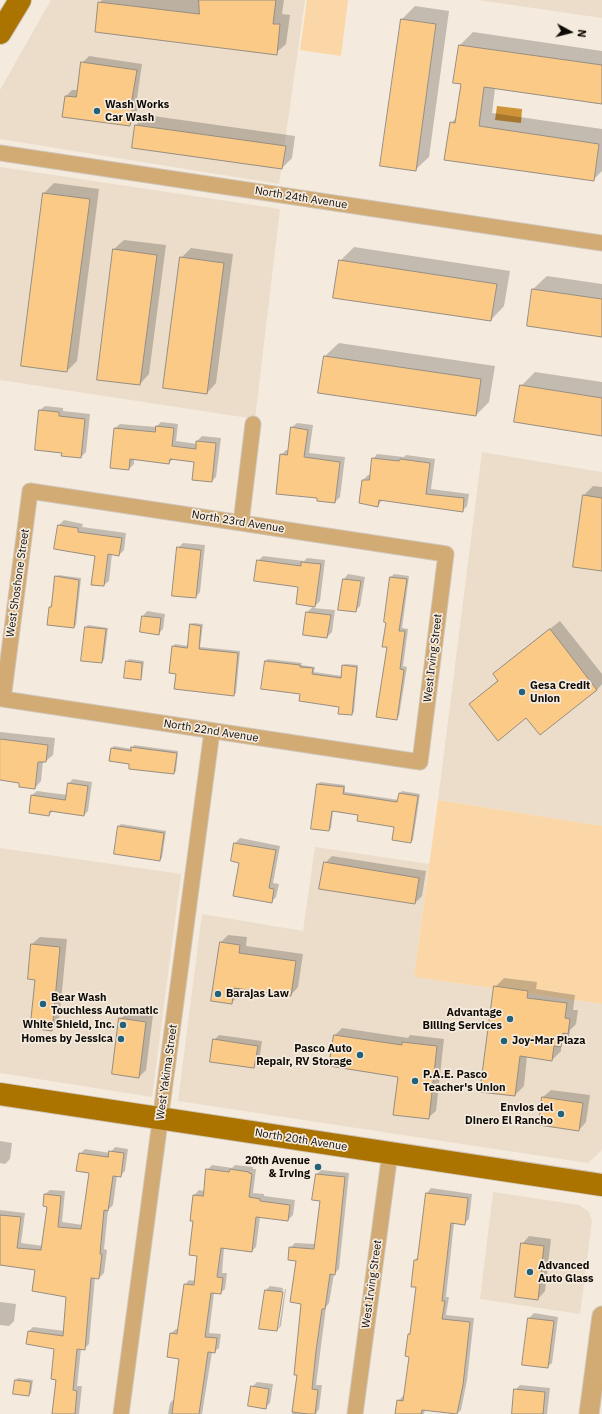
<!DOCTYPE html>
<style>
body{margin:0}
#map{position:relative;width:602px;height:1414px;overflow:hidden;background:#f4eadd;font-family:"IBM Plex Sans",sans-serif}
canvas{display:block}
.north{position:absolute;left:550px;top:12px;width:40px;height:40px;-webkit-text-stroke:3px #f4eadd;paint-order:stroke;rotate:97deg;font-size:11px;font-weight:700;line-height:16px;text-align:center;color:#0e0b07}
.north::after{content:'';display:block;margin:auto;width:14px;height:18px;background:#0e0b07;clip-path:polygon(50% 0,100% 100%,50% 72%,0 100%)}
</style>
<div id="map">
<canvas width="602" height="1414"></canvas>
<div class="north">N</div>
</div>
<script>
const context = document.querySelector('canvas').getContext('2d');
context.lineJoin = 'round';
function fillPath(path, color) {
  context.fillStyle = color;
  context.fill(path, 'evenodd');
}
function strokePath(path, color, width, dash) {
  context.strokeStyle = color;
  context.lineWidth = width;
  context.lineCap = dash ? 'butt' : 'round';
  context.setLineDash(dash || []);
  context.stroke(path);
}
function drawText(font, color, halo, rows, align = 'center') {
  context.font = font + ' "IBM Plex Sans",sans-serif';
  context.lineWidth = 3.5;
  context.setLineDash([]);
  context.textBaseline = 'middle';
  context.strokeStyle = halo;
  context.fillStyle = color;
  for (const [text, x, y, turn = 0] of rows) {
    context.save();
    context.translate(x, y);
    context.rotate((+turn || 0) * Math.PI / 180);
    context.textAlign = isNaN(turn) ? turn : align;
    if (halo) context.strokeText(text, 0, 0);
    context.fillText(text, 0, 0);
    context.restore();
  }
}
const built = new Path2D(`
 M51,0H305L279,184L0,139V90Z
 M478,0H602V18Z
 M0,167L280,209L255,419L0,380Z
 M482,452L602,472V826L438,800Z
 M315,847L429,864L414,977L602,1004V1148L601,1151L588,1163L178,1101L202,914L303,931Z
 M0,848L181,874L152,1097L0,1073Z
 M493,1192L579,1205L589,1212L592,1221L580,1314L480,1299Z`);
const green = new Path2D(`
 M307,0H348L341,56L300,50Z
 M438,800L602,826V1004L414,977Z`);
const water = new Path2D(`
 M497,106L522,109L521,123L495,120Z`);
const shadow = new Path2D(`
 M102,0H284L282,14L290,15L286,44L276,53L99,3Z
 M415,6L449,11L429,157L415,170L402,19Z
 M473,32L602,51V103L495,88L492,113L602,129V171L593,180L451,123L458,116L462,83L459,46Z
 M89,56L142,64L137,98L139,99L136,118L130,125L63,116L66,96L72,90H78L82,63Z
 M146,115L295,136L292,158L282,168L136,125Z
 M54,183L99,189L77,361L67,371L44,193Z
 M124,240L166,245L149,374L140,384L114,249Z
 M354,247L510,271L504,306L491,320L340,261Z
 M191,248L233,254L216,383L207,393L181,258Z
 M547,276L602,284V336L533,289Z
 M339,343L495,366L489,402L476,415L325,356Z
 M535,372L602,382V435L521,386Z
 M45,406L63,408V411L90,414L86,452L81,457L63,452L40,410Z
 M161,422L178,424L176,441L197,444V441L202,436L221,438L216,477L212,481L195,461L173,459L169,463L134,459V464L129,469L115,428L120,424L156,427Z
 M297,423L313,425L309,453L345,457L340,497L335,502L318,498L281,455L286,450H289L292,427Z
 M377,454L404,457L406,455L435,459L431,489L469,494L467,506L462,511L383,499L378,506L363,480L368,475H370L373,459Z
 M593,486L602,487V570L584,495Z
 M64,520L83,524L82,527L126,533L124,550L119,555L112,554L109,581L104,585L96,555L59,525Z
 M183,543L205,545L200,592L196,597L178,548Z
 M263,556L304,561L307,558L325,560L320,601L313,608L335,610L332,632L327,637L307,612L314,606L299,586L258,561Z
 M348,574L365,577L360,606L355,611L344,579Z
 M394,574L409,576L402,628L408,629L403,666L407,667L399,716L396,719L387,622H385L391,577Z
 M58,575L81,578L76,625L74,627L50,607L52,605L56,577Z
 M147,611L165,614L163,629L158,634L143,616Z
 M560,621L602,674V684L597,690L540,734L527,717L470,704L498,680L494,674L504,665Z
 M193,623L203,624L200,647L240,651L236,693L233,695L173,647L175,644L188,646L191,625Z
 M88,625L108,628L104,660L101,662L86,627Z
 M129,659L144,661L142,677L140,679L127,662Z
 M268,659L302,663L301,665L315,667L314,672L342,676L343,666L345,664L358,665L354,712L352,714L340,706L301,693L265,661Z
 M0,732L55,738L53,755L46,761H43L41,781L35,788L20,782L0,779Z
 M134,745L178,751L176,771L174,773L131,763L112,748L114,746L132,749Z
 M73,779L92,782L88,811L84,815L53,811L49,815L32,795L37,791L67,795L69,783Z
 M320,782L345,785V792L399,800L400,793L402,791L420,794L413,840L411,842L395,826L359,814L333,811L331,828L329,830L318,784Z
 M121,824L166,831L162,858L159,860L119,826Z
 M240,838L280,846L273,883L279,884L276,897L271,902L240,862L235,843Z
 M332,856L426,871L422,896L415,903L325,863Z
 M228,935L247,937L246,946L303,954L298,987L291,995L240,988L239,996L231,1003L212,1000L221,942Z
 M40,937L67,939L59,1022L51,1030L36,979H29L32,944Z
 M504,978L537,982L536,989L575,995L573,1010H578L576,1024L570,1030L569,1037L561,1044V1051L552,1060L527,1056L524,1086L515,1095L495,987Z
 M128,1012L153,1015L146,1070L139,1077L120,1019Z
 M342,1028L408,1038L410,1035L444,1039L436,1111L428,1118L399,1076L335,1035Z
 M219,1035L262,1041L259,1062L254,1067L214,1040Z
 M551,1090L590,1095L586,1122L579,1130L543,1097Z
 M0,1141L12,1143L10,1159L5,1164L0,1163Z
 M115,1147L128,1149L125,1171L120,1176L117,1175L113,1205L108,1210L104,1249L107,1250L104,1273L99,1278L95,1277L89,1344L84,1349H81L77,1386H82L79,1414H53L57,1379L55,1348L29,1331L33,1327L65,1331L67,1296L37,1269L0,1264V1210L25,1213L21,1243L43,1246L48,1206L45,1194L50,1190L65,1191L62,1222L83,1225L90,1172L80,1154L85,1149L110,1153Z
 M212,1165L232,1168L235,1165L253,1167V1169H256L253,1193L264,1194V1196L295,1200L293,1215L288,1220L260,1217L256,1247L252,1251L224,1248L222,1273H227L225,1289L220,1293H214L209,1333L221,1334L219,1348L214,1352H212L202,1414H168L170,1403L175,1398L180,1358L171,1333L176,1329H179L185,1285L189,1280L195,1281L198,1255L194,1220H191L194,1195L199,1190L204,1191L207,1170Z
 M321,1170L349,1173L339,1269L334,1274L329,1303L326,1307L316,1385H322L319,1409L316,1414H292L298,1374L302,1303L297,1260L290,1248L295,1243L315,1244L322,1200L317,1174Z
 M431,1188L472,1194L469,1219L464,1224L454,1223L446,1297H449L446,1315L474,1318L467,1380L461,1410L457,1414L425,1409L424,1414H396L398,1401L403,1396L404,1397L410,1356L409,1334L411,1332L417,1286L415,1260L418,1257L427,1193Z
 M529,1236L551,1239L545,1291L538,1299L522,1244Z
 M270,1286L283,1288L277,1327H279L285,1289H286L281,1326L277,1330L266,1290Z
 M0,1302L16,1304L14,1321L9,1326L0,1325Z
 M534,1313L558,1317L552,1363L547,1367L529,1318Z
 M18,1378L33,1380L31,1393L29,1395L16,1380Z
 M257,1382L273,1384L270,1403L265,1408L252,1387Z
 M520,1385L550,1388L547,1414H513L515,1390Z`);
const building = new Path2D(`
 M199,0H276L273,24H280L277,55L95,32L98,2L199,14Z
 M401,19L436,24L416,171L380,166Z
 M459,45L602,65V104L484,87L479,126L599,144L594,181L444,160L450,122L455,123L461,84L453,83Z
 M81,62L137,70L131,105H133L130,126L62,117L65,96L76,97Z
 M135,125L286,146L282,169L132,148Z
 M43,193L90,199L67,372L21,366Z
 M113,249L157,255L140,385L97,380Z
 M180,257L224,263L207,394L163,388Z
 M339,260L497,284L491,321L333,298Z
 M532,289L602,299V337L527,326Z
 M324,356L481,379L476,416L318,393Z
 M520,385L602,398V436L514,422Z
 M39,410L59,412V416L85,419L81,458L61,456L62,453L35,450Z
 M156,426L174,428L172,446L196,449V441L216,443L212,482L192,480L194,462L170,459L169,464L130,459L129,470L110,468L114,428L155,432Z
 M291,427L308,430L304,457L340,462L335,503L317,501V498L276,494L280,454L287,455Z
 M372,458L399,461L400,459L430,463L426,494L464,498L463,512L379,500L378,507L359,503L362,480H369Z
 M583,495L602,498V571L573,567Z
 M58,525L78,528V532L122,538L119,556L108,554L104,586L91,585L95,556L54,549Z
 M177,547L201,550L196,598L172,596Z
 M257,560L301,566V562L321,564L315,607L296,604L298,587L254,581Z
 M55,576L79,580L74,628L47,625L49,607H51Z
 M390,577L407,579L399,631H405L400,669L404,670L397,720L376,717L387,647H382L386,623L384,622Z
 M343,579L361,581L356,612L338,610Z
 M306,612L331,615L327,638L303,635Z
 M142,616L161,618L159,635L140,632Z
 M190,624L201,626L199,649L238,653L234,696L174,689L176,674L169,673L172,646L187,648Z
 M85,627L106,629L102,663L81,661Z
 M550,629L597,690L540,735L526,718L498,741L469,704L498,681L493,674Z
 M126,661L142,663L141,680L124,678Z
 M265,661L300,665V667L313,668L312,674L341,678L342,665L357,667L352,715L338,714L339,707L299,701L300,694L261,689Z
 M0,739L48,745L46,762H38L35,789L19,787V783L0,780Z
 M131,747L177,753L174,774L129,769V764L109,761L111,748L131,751Z
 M68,783L88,786L84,816L50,811L49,816L29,813L31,795L65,800Z
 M317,784L344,787L343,794L397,802L399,793L418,796L411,843L392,840L394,827L357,821L358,815L332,811L329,831L311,829Z
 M118,826L164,833L160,861L114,854Z
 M234,843L276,850L269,888L274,889L272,903L233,896L239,863L231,861Z
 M324,862L419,878L415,904L319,889Z
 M220,942L240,945L239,953L296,961L291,996L234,988L232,1004L211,1001Z
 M31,944L60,947L52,1031L30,1028L35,980L28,979Z
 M494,986L528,991L527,998L567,1003L565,1018L570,1019L568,1034L563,1033L561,1047L554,1046L552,1061L520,1056L515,1096L480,1092Z
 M119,1018L146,1022L139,1078L112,1074Z
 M334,1035L402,1045V1042L437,1046L429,1119L393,1115L398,1077L329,1066Z
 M213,1039L258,1046L254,1068L210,1062Z
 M542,1097L583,1103L579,1131L539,1125Z
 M109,1151L124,1153L121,1177L113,1176L108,1211L104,1210L100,1254H102L99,1279L91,1278L85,1350L77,1349L73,1390L77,1391L75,1414H52L56,1380L51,1379L54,1349L26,1344L28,1331L63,1336L66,1297L32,1291L35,1270L0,1265V1215L21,1217L17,1248L41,1250L47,1207L43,1206L44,1194L61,1196L58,1227L81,1229L89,1173L76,1171L79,1153L108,1157Z
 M206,1169L229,1172L230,1169L249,1172V1173L252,1174L249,1197L260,1199V1201L290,1205L288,1221L256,1217L252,1252L221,1248L217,1277L223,1278L221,1294L211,1293L205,1337L217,1338L215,1353L208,1352L199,1414H172L179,1359L167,1357L170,1333L177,1334L184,1284L194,1285L197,1256L189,1255L193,1221H190L193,1195L203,1196Z
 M316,1174L345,1177L335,1275L330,1274L325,1309H322L316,1351L312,1389L318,1390L315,1414H308L292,1412L297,1375H294L301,1304L290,1302L296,1261L288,1260L289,1247L314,1249L320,1201L312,1200Z
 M426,1193L468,1198L465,1225L451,1223L442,1301H445L442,1319L470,1322L463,1385L457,1414L422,1410L421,1414H395L397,1400L403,1401L409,1357L405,1356L408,1334H410L416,1287H411L414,1260H417Z
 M521,1243L544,1246L538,1300L515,1297Z
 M265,1290L283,1292L277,1331L259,1329Z
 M528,1318L554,1321L548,1368L522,1365Z
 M15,1380L31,1382L29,1396L13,1394Z
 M251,1386L269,1389L266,1409L248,1406Z
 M514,1389L545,1392L543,1414H512Z`);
const minor = new Path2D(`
 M0,153L602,243
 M30,491L446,554L420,762L3,699Z
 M241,523L253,424
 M121,1414L212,731
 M355,1414L390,1153`);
const tertiary = new Path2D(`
 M589,1414L602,1316`);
const primary = new Path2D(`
 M0,33L20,0
 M0,1094L602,1185`);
const markers = [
 [97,111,4,"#226177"],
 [522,692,4,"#226177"],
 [218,994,4,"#226177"],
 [43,1004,4,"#226177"],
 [510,1019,4,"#226177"],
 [123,1025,4,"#226177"],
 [121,1039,4,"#226177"],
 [504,1041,4,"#226177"],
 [360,1055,4,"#226177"],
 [415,1081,4,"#226177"],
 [561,1114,4,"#226177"],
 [318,1167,4,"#226177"],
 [530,1272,4,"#226177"]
];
const poiNames = [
 ["Wash Works",105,105],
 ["Car Wash",105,118],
 ["Gesa Credit",530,686],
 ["Union",530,699],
 ["Barajas Law",226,994],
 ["Bear Wash",51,998],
 ["Touchless Automatic",51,1011],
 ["Advantage",502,1013,"right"],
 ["Billing Services",502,1026,"right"],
 ["White Shield, Inc.",115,1025,"right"],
 ["Homes by Jessica",113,1039,"right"],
 ["Joy-Mar Plaza",512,1041],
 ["Pasco Auto",352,1049,"right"],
 ["Repair, RV Storage",352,1062,"right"],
 ["P.A.E. Pasco",423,1075],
 ["Teacher's Union",423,1088],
 ["Envios del",553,1108,"right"],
 ["Dinero El Rancho",553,1121,"right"],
 ["20th Avenue",310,1161,"right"],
 ["& Irving",310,1174,"right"],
 ["Advanced",538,1266],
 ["Auto Glass",538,1279]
];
const streetNames = [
 ["North 24th Avenue",301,198,9],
 ["North 23rd Avenue",238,522,9],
 ["West Shoshone Street",18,583,-82],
 ["West Irving Street",433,658,-83],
 ["North 22nd Avenue",211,731,9],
 ["West Yakima Street",167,1072,-82],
 ["North 20th Avenue",301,1140,9],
 ["West Irving Street",372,1284,-82]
];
fillPath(built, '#ebddca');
fillPath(green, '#fbd7a7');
fillPath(water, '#cf9438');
fillPath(shadow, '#0003');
fillPath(building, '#fbca87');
strokePath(building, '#978e82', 1);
strokePath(minor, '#cfc6bb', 17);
strokePath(tertiary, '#cfc6bb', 21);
strokePath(primary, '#cfc6bb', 24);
strokePath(minor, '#d1aa74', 15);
strokePath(tertiary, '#d1aa74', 19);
strokePath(primary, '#ab7300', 22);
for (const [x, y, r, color] of markers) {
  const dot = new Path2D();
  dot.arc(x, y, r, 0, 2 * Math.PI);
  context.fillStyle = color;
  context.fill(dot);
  strokePath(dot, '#f4eadd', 1.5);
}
drawText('bold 11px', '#0e0b07', '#f4eadd', poiNames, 'left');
drawText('11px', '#0e0b07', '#f4eadd', streetNames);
</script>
